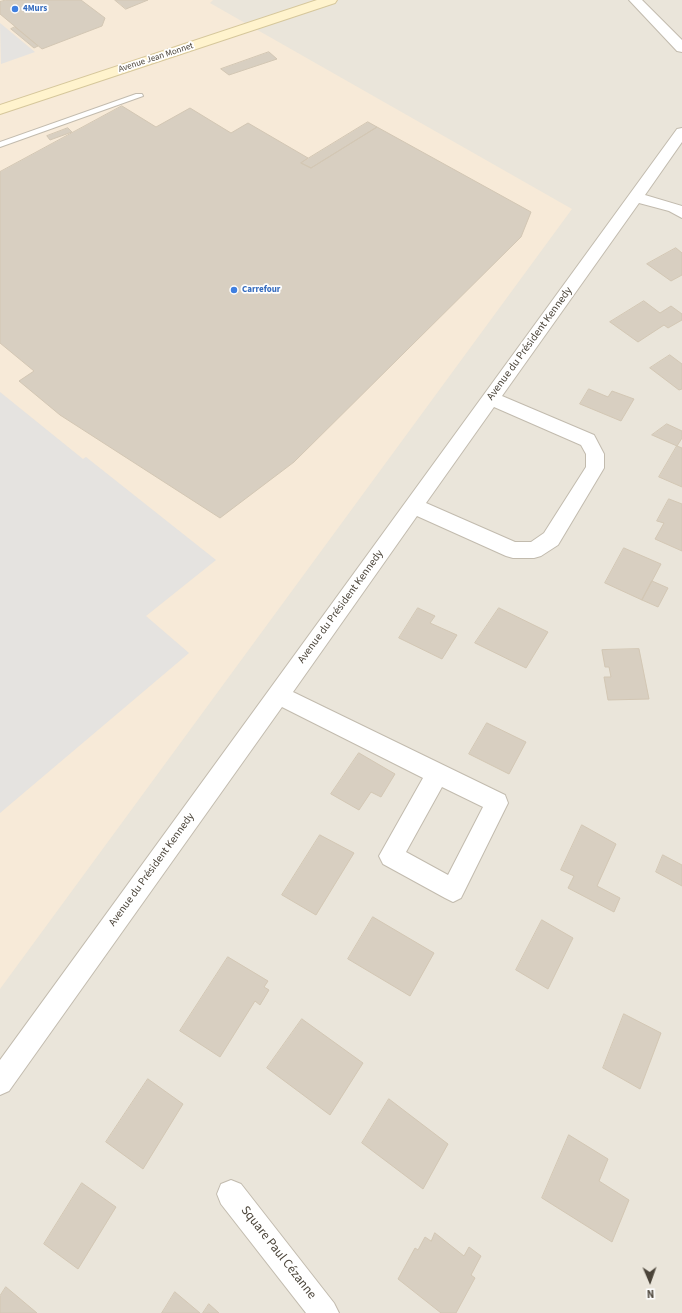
<!DOCTYPE html>
<meta charset="utf-8">
<style>
body{margin:0}
#map{position:relative;width:682px;height:1313px;overflow:hidden;background:#f6f3ec;font-family:"Source Sans 3",sans-serif}
canvas{display:block}
.north{position:absolute;left:630px;top:1261px;width:40px;height:40px;-webkit-text-stroke:3px #fff;paint-order:stroke;rotate:178deg;font-size:11px;font-weight:700;line-height:16px;text-align:center;color:#4b4439}
.north::after{content:'';display:block;margin:auto;width:14px;height:18px;background:#4b4439;clip-path:polygon(50% 0,100% 100%,50% 72%,0 100%)}
</style>
<div id="map">
<canvas width="682" height="1313"></canvas>
<div class="north">N</div>
</div>
<script>
const context = document.querySelector('canvas').getContext('2d');
context.lineJoin = 'round';
function fillPath(path, color) {
  context.fillStyle = color;
  context.fill(path, 'evenodd');
}
function strokePath(path, color, width, dash) {
  context.strokeStyle = color;
  context.lineWidth = width;
  context.lineCap = dash ? 'butt' : 'round';
  context.setLineDash(dash || []);
  context.stroke(path);
}
function drawText(font, color, halo, rows, align = 'center') {
  context.font = font + ' "Source Sans 3",sans-serif';
  context.lineWidth = 3.5;
  context.setLineDash([]);
  context.textBaseline = 'middle';
  context.strokeStyle = halo;
  context.fillStyle = color;
  for (const [text, x, y, turn = 0] of rows) {
    context.save();
    context.translate(x, y);
    context.rotate((+turn || 0) * Math.PI / 180);
    context.textAlign = isNaN(turn) ? turn : align;
    if (halo) context.strokeText(text, 0, 0);
    context.fillText(text, 0, 0);
    context.restore();
  }
}
const residential = new Path2D(`
 M0,0H682V1313H0Z`);
const commercial = new Path2D(`
 M0,0H213L210,3L572,209L0,989Z`);
const parking = new Path2D(`
 M0,23L35,52L1,64Z
 M0,392L83,459L86,457L216,560L146,616L189,653L0,813Z`);
const building = new Path2D(`
 M6,0H81L105,18L102,26L42,49L0,14V2Z
 M115,0H148L126,9Z
 M15,27L38,46L34,48L11,29Z
 M269,52L277,59L229,75L221,69Z
 M122,106L156,127L190,108L231,133L248,123L308,158L301,163L311,168L377,127L531,212L521,237L294,462L220,518L60,415L19,381L34,371L0,343V172Z
 M368,122L377,127L311,168L301,163Z
 M68,128L72,132L50,140L47,136Z
 M676,248L682,253V275L671,281L647,264Z
 M644,301L660,313L671,306L682,314V320L668,328L664,325L638,342L610,322Z
 M670,355L682,364V389L679,390L650,368Z
 M589,389L608,397L612,391L634,399L621,421L580,404Z
 M667,424L682,431V438L677,446L652,435Z
 M677,446L682,448V487L659,477Z
 M669,499L682,504V551L655,539L664,523L657,521Z
 M624,548L661,564L642,600L605,583Z
 M652,581L668,588L658,607L642,600Z
 M418,608L435,616L430,623L457,635L442,659L399,638Z
 M499,608L548,632L526,668L475,643Z
 M639,649L649,699L608,700L604,677H611L609,667H605L602,650Z
 M487,723L526,742L509,774L469,754Z
 M359,753L395,774L381,797L371,792L359,810L331,794Z
 M582,825L616,844L597,886L620,898L614,912L568,888L574,876L561,870Z
 M320,835L354,853L316,915L282,895Z
 M663,855L682,865V886L656,872Z
 M373,917L434,953L410,996L348,959Z
 M542,920L573,938L548,989L516,970Z
 M228,957L268,981L264,987L269,990L260,1005L255,1001L220,1057L180,1031Z
 M624,1014L661,1033L640,1089L603,1068Z
 M302,1019L363,1063L330,1115L267,1068Z
 M148,1079L183,1104L143,1169L106,1142Z
 M389,1099L448,1144L423,1189L362,1143Z
 M569,1135L608,1159L599,1181L629,1200L612,1242L542,1198Z
 M82,1183L116,1207L78,1269L44,1244Z
 M435,1233L464,1256L469,1247L481,1256L471,1275L475,1278L456,1313H441L398,1279L415,1248L418,1250L425,1237L431,1241Z
 M6,1287L37,1313H0V1296Z
 M175,1292L200,1313H162Z
 M209,1304L219,1313H203Z`);
const lane = new Path2D(`
 M136,94H142L143,96L0,147V142Z`);
const street = new Path2D(`
 M629,0H642L682,40V52L677,51Z
 M682,128V142L645,195L682,206V218L669,211L639,203L502,396L594,435L604,454V468L558,545L541,556L534,558H513L506,556L417,516L293,692L505,795L508,803L461,898L453,902L445,898L383,864L379,856L423,778L282,707L9,1091L0,1095V1060L677,129ZM494,407L581,445L586,454V467L544,533L531,542H515L426,503ZM442,787L483,807L448,875L406,852Z
 M231,1180L241,1184L334,1303L339,1313H306L221,1204L217,1194L221,1184Z`);
const secondary = new Path2D(`
 M317,0H337L335,3L0,114V105Z`);
const markers = [
 [15,9,4,"#3f7fe0"],
 [234,290,4,"#3f7fe0"]
];
const farShopnames = [
 ["4Murs",23,9],
 ["Carrefour",242,290]
];
const farStreetnames = [
 ["Avenue Jean Monnet",156,58,-18]
];
const streetNames = [
 ["Avenue du Président Kennedy",530,344,-54],
 ["Avenue du Président Kennedy",341,607,-54],
 ["Avenue du Président Kennedy",152,870,-54]
];
const nearStreetnames = [
 ["Square Paul Cézanne",278,1253,52]
];
fillPath(residential, '#eae5da');
fillPath(commercial, '#f7ead8');
fillPath(parking, '#e5e3e0');
fillPath(building, '#d8cfc1');
strokePath(building, '#d3c7b4', 1);
strokePath(lane, '#c2bbae', 2);
strokePath(street, '#c2bbae', 2);
strokePath(secondary, '#d6c79b', 2);
fillPath(lane, '#fff');
fillPath(street, '#fff');
fillPath(secondary, '#fff3cd');
for (const [x, y, r, color] of markers) {
  const dot = new Path2D();
  dot.arc(x, y, r, 0, 2 * Math.PI);
  context.fillStyle = color;
  context.fill(dot);
  strokePath(dot, '#fff', 1.5);
}
drawText('bold 9px', '#366cbe', '#fff', farShopnames, 'left');
drawText('9px', '#4b4439', '#fff', farStreetnames);
drawText('11px', '#4b4439', '#fff', streetNames);
drawText('13px', '#4b4439', '#fff', nearStreetnames);
</script>
